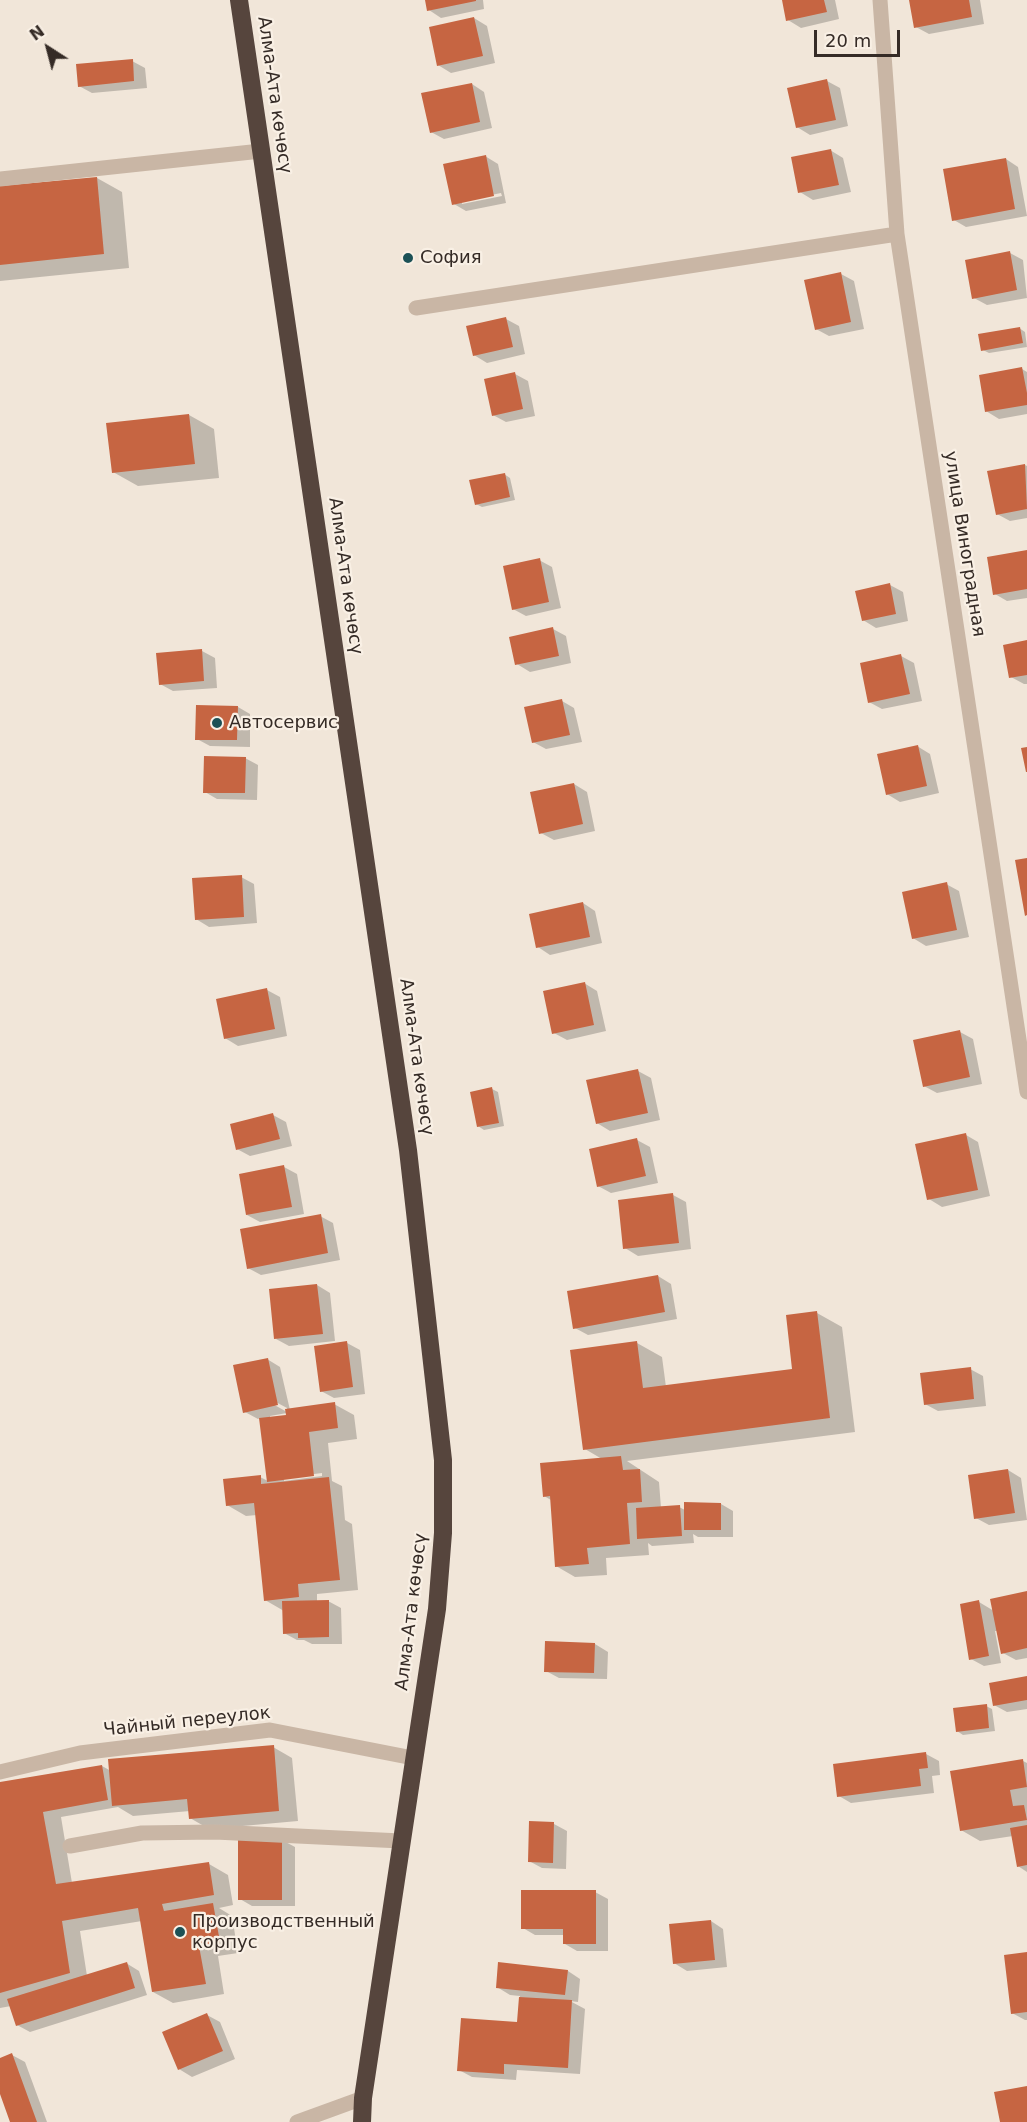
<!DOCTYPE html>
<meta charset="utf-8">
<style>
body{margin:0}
#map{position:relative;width:1027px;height:2122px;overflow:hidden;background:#f1e6d9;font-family:"DejaVu Sans",sans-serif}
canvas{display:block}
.north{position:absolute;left:18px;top:18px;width:60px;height:60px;-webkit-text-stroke:4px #f9f0e5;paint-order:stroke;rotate:324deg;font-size:16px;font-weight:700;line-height:24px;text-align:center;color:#352b26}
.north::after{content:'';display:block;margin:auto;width:21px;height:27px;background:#352b26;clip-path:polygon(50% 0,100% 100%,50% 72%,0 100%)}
.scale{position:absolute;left:814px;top:30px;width:86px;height:27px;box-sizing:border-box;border:3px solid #352b26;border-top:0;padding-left:8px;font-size:18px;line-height:21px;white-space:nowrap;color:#352b26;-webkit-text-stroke:4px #f9f0e5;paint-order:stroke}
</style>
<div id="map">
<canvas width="1027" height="2122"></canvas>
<div class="north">N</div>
<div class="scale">20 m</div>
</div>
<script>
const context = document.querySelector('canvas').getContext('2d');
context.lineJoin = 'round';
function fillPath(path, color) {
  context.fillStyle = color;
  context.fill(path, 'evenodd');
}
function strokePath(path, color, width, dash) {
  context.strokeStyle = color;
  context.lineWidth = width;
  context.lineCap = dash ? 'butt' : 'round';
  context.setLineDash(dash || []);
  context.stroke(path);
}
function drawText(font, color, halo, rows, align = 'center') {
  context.font = font + ' "DejaVu Sans",sans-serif';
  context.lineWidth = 4.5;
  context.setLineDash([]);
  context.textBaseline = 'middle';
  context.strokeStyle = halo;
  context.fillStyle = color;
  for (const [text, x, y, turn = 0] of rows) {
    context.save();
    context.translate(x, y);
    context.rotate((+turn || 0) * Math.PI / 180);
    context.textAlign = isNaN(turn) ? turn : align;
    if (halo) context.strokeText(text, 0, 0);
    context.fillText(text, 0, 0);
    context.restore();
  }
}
const shadow = new Path2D(`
 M426,0H483L484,9L441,18L429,10Z
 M783,0H835L839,19L801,28L788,20Z
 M911,0H980L984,24L929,34L916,27Z
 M474,18L487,26L495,63L451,73L438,65Z
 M132,61L145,68L147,88L92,93L79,86Z
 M827,81L840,88L848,126L810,135L797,127Z
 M472,84L484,92L492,128L444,139L431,132Z
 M830,150L843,158L851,192L813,200L800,192Z
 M485,156L498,164L506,203L466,211L454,204ZM501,193L502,196L462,204V201Z
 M1006,159L1018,167L1027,216L966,227L954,220Z
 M97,178L122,192L129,268L0,281V188Z
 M1010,253L1023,260L1027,298L987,305L974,298Z
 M841,274L854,281L864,329L829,336L816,329Z
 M506,319L519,326L525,354L487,363L474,355Z
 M1019,328L1025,332L1027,347L989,353L983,350Z
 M1022,369L1027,372V414L999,419L986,411Z
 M515,374L528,381L535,416L506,422L493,415Z
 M189,415L214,429L219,478L138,486L113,472L108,424Z
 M1025,465L1027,466V518L1010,521L997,514L989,472Z
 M504,474L510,478L515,500L482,507L476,504Z
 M1027,551V598L1007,601L995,594Z
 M539,560L552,567L561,608L526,616L513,609Z
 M890,585L903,592L908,621L876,628L863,620Z
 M553,629L566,636L571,663L530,672L517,664Z
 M1027,642V684H1024L1011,677Z
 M202,651L215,658L217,688L173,691L160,684Z
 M901,656L914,663L922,701L882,709L869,702Z
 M562,701L574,708L582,742L546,749L533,742Z
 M238,707L250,714V747L210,746L197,739Z
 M917,746L930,754L939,793L900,802L887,794Z
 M245,758L258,765L257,800L217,799L205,792Z
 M574,784L587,792L595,831L554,840L541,833Z
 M241,877L254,884L257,923L209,927L196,919Z
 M946,884L959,891L969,937L926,946L913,938Z
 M583,903L595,911L602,943L550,955L538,947Z
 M584,983L597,991L606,1031L567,1040L554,1033Z
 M267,990L280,997L287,1036L238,1046L225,1038Z
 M960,1032L973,1039L982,1084L937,1093L924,1086Z
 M638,1071L651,1078L660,1120L610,1131L597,1123Z
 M492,1089L498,1092L504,1126L484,1130L478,1126Z
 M273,1115L286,1122L292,1146L250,1156L237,1149Z
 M966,1135L978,1142L990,1196L942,1207L929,1199Z
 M637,1140L650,1147L658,1183L611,1193L598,1186Z
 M284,1167L297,1174L304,1214L260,1222L247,1215Z
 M673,1195L686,1202L691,1249L638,1256L625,1248Z
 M320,1216L333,1223L340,1260L261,1275L248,1268Z
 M658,1276L671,1284L677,1319L588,1335L575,1328Z
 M317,1285L330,1293L335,1341L289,1346L276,1339Z
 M817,1313L842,1327L855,1432L627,1461L659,1482L661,1508L679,1507L685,1510L721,1504L733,1511V1537H698L693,1534L694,1543L652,1546L648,1543L649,1555L606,1558L607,1575L575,1577L556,1566L551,1500L544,1496L602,1459L585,1449L637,1343L662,1357L666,1387L794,1370Z
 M347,1343L360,1350L365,1394L334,1398L321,1391Z
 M267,1359L280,1367L290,1410L334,1404L354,1415L357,1439L328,1443L332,1481L342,1486L345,1520L352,1524L358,1590L317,1594V1601H328L341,1608L342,1644H312L304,1640H297L284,1633V1611L265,1600L257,1515L246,1516L227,1505L260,1477L268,1481L260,1418L258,1419L245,1412ZM272,1400L287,1408V1412L271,1403ZM287,1413L288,1417L270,1419V1416ZM322,1473V1476L284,1481V1478Z
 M970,1369L983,1376L986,1406L938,1411L925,1404Z
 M1008,1470L1021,1478L1027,1520L989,1525L976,1518Z
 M1027,1593V1658L1016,1660L1003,1653L998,1631H995L1001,1663L984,1666L971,1659L979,1602L994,1611Z
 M547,1643L595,1644L608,1652L607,1679L559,1678L546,1671Z
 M1027,1678V1709L1007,1712L994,1705Z
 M986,1706L992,1709L995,1731L963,1735L957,1731Z
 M273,1747L292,1758L298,1821L209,1829L190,1818V1811L133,1816L118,1807L61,1817L72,1883L209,1864L228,1875L233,1905L219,1908L232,1916L238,1953L218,1956L224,1994L173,2003L153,1992L142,1921L80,1931L87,1976L126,1963L139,1971L147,1995L30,2032L17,2025L11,2006L0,2008V1784L102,1766L111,1771Z
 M926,1754L939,1761L940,1775L932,1776L934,1793L851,1803L839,1796Z
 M1023,1761L1027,1763V1872L1018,1866L1013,1836L980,1841L961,1830Z
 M530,1823L554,1824L567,1831L566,1869L542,1868L529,1861Z
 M282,1840L295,1847V1906H252L240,1899Z
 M595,1892L608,1899V1951H577L565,1944V1935H535L523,1928Z
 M711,1921L723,1929L727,1967L687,1971L674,1963Z
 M1027,1954V2020H1025L1012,2013Z
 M568,1971L580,1979L578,2002L570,2001L585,2009L580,2074L517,2070L516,2080L472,2077L459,2070L518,2023L520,1996L510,1995L497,1987Z
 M207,2015L220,2022L235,2059L192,2077L179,2069Z
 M12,2055L25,2062L47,2122H12L0,2090V2059Z`);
const building = new Path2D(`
 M425,0H476V1L427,11Z
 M782,0H824L827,12L786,21Z
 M909,0H969L972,17L914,28Z
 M474,17L483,56L437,66L429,27Z
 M133,59L134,81L78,87L76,64Z
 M827,79L836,120L796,128L787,88Z
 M472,83L480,122L430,133L421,93Z
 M831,149L839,185L798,193L791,157Z
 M486,155L494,196L452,205L443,164Z
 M1006,158L1015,209L952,221L943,169Z
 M97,177L104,254L0,265V186Z
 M1010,251L1017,290L972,299L965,260Z
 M841,272L851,322L815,330L804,280Z
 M506,317L513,347L473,356L466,326Z
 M1020,327L1023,343L981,351L978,334Z
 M1022,367L1027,393V405L985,412L979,375Z
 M515,372L523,409L492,416L484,379Z
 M189,414L195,464L112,473L106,423Z
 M1025,464L1027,509L996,515L987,471Z
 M505,473L510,497L475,505L469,480Z
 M1027,550V589L993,595L987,557Z
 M540,558L549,602L512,610L503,566Z
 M890,583L896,614L862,621L855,591Z
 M553,627L559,656L515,665L509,637Z
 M1027,640V675L1009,678L1003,645Z
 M202,649L204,681L159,685L156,653Z
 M901,654L910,694L868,703L860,663Z
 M562,699L570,735L532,743L524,707Z
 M196,705L238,706L237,740H195Z
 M918,745L927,786L886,795L877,754Z
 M1027,747V772H1026L1021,748Z
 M204,756L246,757L245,793H203Z
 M574,783L583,824L539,834L530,792Z
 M1027,858V915L1025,916L1015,860Z
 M242,875L244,917L195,920L192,878Z
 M947,882L957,930L912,939L902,892Z
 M583,902L590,937L536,948L529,914Z
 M585,982L594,1025L552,1034L543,991Z
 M267,988L275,1029L224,1039L216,999Z
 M960,1030L970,1077L923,1087L913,1040Z
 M638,1069L648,1113L596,1124L586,1080Z
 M492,1087L499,1123L477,1127L470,1092Z
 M273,1113L280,1139L236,1150L230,1124Z
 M966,1133L978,1190L927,1200L915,1144Z
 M637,1138L646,1176L597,1187L589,1149Z
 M284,1165L292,1207L246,1215L239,1174Z
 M673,1193L679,1243L623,1249L618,1200Z
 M321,1214L328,1253L247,1269L240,1229Z
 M658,1275L665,1312L573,1329L567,1291Z
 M317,1284L323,1334L274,1339L269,1289Z
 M817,1311L830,1418L583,1450L570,1350L637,1341L643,1388L792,1369L786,1315Z
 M347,1341L353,1387L320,1392L314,1346Z
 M268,1358L278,1405L243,1413L233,1365Z
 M971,1367L974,1399L924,1405L920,1373Z
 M335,1402L338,1428L309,1432L314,1476L267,1482L259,1418L286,1415L285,1409Z
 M621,1456L623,1470L640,1469L642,1502L627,1503L630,1544L587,1548L589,1564L555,1567L550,1496L543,1497L540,1463Z
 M1008,1469L1015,1513L974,1519L968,1475Z
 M261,1475V1484L329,1477L340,1580L298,1584L299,1597L264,1601L254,1503L226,1506L223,1479Z
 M684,1502L721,1503V1530H684Z
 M680,1505L682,1536L637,1539L636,1508Z
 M1027,1591V1648L1001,1654L990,1599Z
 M329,1600V1637L298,1638V1633L283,1634L282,1601Z
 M979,1600L989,1656L969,1660L960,1604Z
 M545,1641L595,1643L594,1673L544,1672Z
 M1027,1676V1700L993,1706L989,1683Z
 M987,1704L989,1728L956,1732L953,1708Z
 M274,1745L279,1811L189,1819L187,1799L112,1806L108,1759Z
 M926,1752L928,1768L919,1769L921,1786L837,1797L833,1764Z
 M1023,1759L1027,1787L1010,1790L1013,1806L1024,1805L1027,1820L960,1831L950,1771Z
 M102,1765L108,1800L43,1812L56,1884L209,1862L214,1895L162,1904L164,1911L213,1903L220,1942L199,1946L206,1984L152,1992L138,1908L62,1921L70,1973L0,1993V1782Z
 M529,1821L554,1822L553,1863L528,1862Z
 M1027,1825V1865L1017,1867L1010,1828Z
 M282,1838V1900H238V1839Z
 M521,1890H596V1944H563V1929H521Z
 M711,1920L715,1960L673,1964L669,1924Z
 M1027,1952V2012L1011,2014L1004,1955Z
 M127,1962L135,1988L16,2026L7,1999Z
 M498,1962L568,1970L565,1995L496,1988Z
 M519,1997L572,2000L568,2068L504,2064V2074L457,2071L461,2018L517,2022Z
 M207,2013L223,2051L178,2070L162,2032Z
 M12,2053L37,2122H10L0,2094V2058Z
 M1027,2086V2122H1000L994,2092Z`);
const minor = new Path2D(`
 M880,0L897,234L1027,1092
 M0,179L261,151
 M416,308L897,234
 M0,1772L80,1753L270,1730L413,1758
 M70,1846L142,1833L215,1832L401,1841
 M297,2122L363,2098`);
const highway = new Path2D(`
 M239,0L408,1150L443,1460V1533L437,1609L363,2098L362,2122`);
const markers = [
 [408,258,6,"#1c5156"],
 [217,723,6,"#1c5156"],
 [180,1932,6,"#1c5156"]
];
const streetNames = [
 ["Алма-Ата көчөсү",274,95,82],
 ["улица Виноградная",964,544,81],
 ["Алма-Ата көчөсү",345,576,82],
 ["Алма-Ата көчөсү",416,1057,82],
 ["Алма-Ата көчөсү",412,1612,-83],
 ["Чайный переулок",187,1722,-6]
];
const poiNames = [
 ["София",420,258],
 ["Автосервис",229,723],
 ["Производственный",192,1922],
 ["корпус",192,1943]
];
fillPath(shadow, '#0003');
fillPath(building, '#c66542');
strokePath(minor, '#c9b6a5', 15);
strokePath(highway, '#56453d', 18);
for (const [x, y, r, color] of markers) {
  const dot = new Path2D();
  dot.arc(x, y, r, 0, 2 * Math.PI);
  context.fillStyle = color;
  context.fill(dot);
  strokePath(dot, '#f9f0e5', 2);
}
drawText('18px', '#352b26', '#f9f0e5', streetNames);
drawText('18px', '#352b26', '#f9f0e5', poiNames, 'left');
</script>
